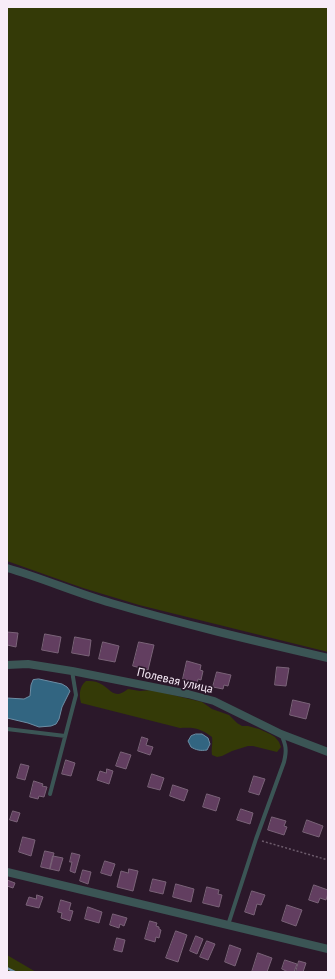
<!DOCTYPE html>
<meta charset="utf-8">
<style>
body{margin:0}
#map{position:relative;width:335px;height:979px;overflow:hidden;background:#2b182a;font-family:"PT Sans",sans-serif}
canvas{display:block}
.frame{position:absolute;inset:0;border:8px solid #f8ecf8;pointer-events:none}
</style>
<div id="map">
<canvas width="335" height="979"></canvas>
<div class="frame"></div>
</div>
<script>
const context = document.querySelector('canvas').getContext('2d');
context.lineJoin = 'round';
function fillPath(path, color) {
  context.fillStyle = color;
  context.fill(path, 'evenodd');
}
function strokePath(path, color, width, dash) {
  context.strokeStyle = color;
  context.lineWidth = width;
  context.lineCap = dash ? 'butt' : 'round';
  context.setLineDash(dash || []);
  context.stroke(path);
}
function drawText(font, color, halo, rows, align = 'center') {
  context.font = font + ' "PT Sans",sans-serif';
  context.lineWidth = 3.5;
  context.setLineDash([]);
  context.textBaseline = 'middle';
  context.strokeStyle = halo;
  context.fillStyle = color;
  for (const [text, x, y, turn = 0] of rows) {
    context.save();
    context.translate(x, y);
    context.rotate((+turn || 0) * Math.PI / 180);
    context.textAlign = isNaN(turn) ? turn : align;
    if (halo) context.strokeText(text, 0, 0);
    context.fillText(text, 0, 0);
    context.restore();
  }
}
const green = new Path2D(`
 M7,7H328V652L139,605L83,588L7,561Z
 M86,681C90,681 95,681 99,683C111,688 113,701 128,689L140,691L152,690L202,702L212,709L229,715L237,723L242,726H248L259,729L270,734L275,737L279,742L281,747L277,752L253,746H248L232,751L222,756L217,757L212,755C211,748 213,744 212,737C200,728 194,727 180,728L81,703C79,695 79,687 86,681Z
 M7,955L36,972H7Z`);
const water = new Path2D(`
 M39,679L62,684L67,687L70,691L62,707L59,719L56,724L51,726L39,727L28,723L7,718V698L24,699L30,696L31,685L33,680Z
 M196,734H202L208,738L210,744L207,750C200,751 196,750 191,747L188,741L191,736Z`);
const stream = new Path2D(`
 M7,968L15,972`);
const building = new Path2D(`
 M7,632L18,633L16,647L7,645Z
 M45,634L61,637L58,653L42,650Z
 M75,637L91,640L89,656L72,653Z
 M103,642L119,646L115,662L99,659Z
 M139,642L154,645L148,670L133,666Z
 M187,661L201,665L200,670L203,671L201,680L198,679L197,683L183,679Z
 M277,667L289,668L286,686L275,685Z
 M217,672L231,675L228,686L224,685L223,689L213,687Z
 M293,700L310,704L306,719L290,715Z
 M142,737L148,739L146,745L153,747L150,755L138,751Z
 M121,752L131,755L126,769L116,766Z
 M66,760L75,763L71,776L62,774Z
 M21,764L29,766L25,780L17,778Z
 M107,769L113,771L109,784L97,780L100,771L106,773Z
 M152,774L164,778L160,790L148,787Z
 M254,776L265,779L259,795L249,792Z
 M34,781L43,784L42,786L47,787L44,797L39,796L38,799L30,797Z
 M173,785L188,790L184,801L170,796Z
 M207,794L220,798L216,811L203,807Z
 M241,809L253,813L250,824L237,820Z
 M13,811L20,813L17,822L10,820Z
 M272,817L286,821L284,826L287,827L284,835L268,830Z
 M307,820L323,826L319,837L303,832Z
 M23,837L35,840L31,856L19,852Z
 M45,851L54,853L50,869L41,867Z
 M72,853L80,855L75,873L70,871L72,862H70Z
 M53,856L63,858L59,871L50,869Z
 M105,861L115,864L111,876L101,873Z
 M129,869L138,871L133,891L117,887L121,871L128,873Z
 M83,870L91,872L88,884L80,881Z
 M153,879L166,882L163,894L150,891Z
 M7,880L15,883L13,888L7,886Z
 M176,884L194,889L191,902L173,897Z
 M314,885L328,890V893L326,900L320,898L318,903L309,900Z
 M207,887L219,890L218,894L222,895L219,907L203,903Z
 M252,891L265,895L261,905L257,904L254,915L245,912Z
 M37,895L43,897L39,908L26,905L29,897L36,899Z
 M61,900L71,903L69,910L73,911L70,921L61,918L62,913L58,912Z
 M287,905L302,910L296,926L282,921Z
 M88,907L102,912L99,923L85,919Z
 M113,914L127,918L124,926L120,924L119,928L110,925Z
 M150,921L157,923L156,926L159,927V929L161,930L159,938L156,937L155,942L145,939Z
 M176,931L187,935L178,962L166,958Z
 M196,936L203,939L197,954L190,951Z
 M117,938L125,940L122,952L114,950Z
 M207,941L215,944L208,960L200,957Z
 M230,945L241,949L235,966L225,962Z
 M258,953L272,958L267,972H252Z
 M285,960L297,964L294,972H288L282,969Z
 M299,961L306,963L303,972H296Z`);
const path = new Path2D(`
 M262,841L328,860`);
const lane = new Path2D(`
 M7,729L65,736
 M50,794L76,695L72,671
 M228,925L256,839L284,762C287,750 286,745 281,734`);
const street = new Path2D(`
 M7,568C42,578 76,593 111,603C182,624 255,641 328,658
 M7,665L28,664L72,671L188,694L214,701L281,734L328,752
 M7,872L328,949`);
const streetNames = [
 ["Полевая улица",175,681,13]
];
fillPath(green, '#343a07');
fillPath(water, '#326581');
strokePath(water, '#6d8ea5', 1);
strokePath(stream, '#6d8ea5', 2.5);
fillPath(building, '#623e60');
strokePath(building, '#7a6378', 1);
strokePath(path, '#6d5c6c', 1.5, [2, 2]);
strokePath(lane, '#3b5555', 4);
strokePath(street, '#3b5555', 8);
drawText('12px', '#f8ecf8', '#2b182a', streetNames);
</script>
